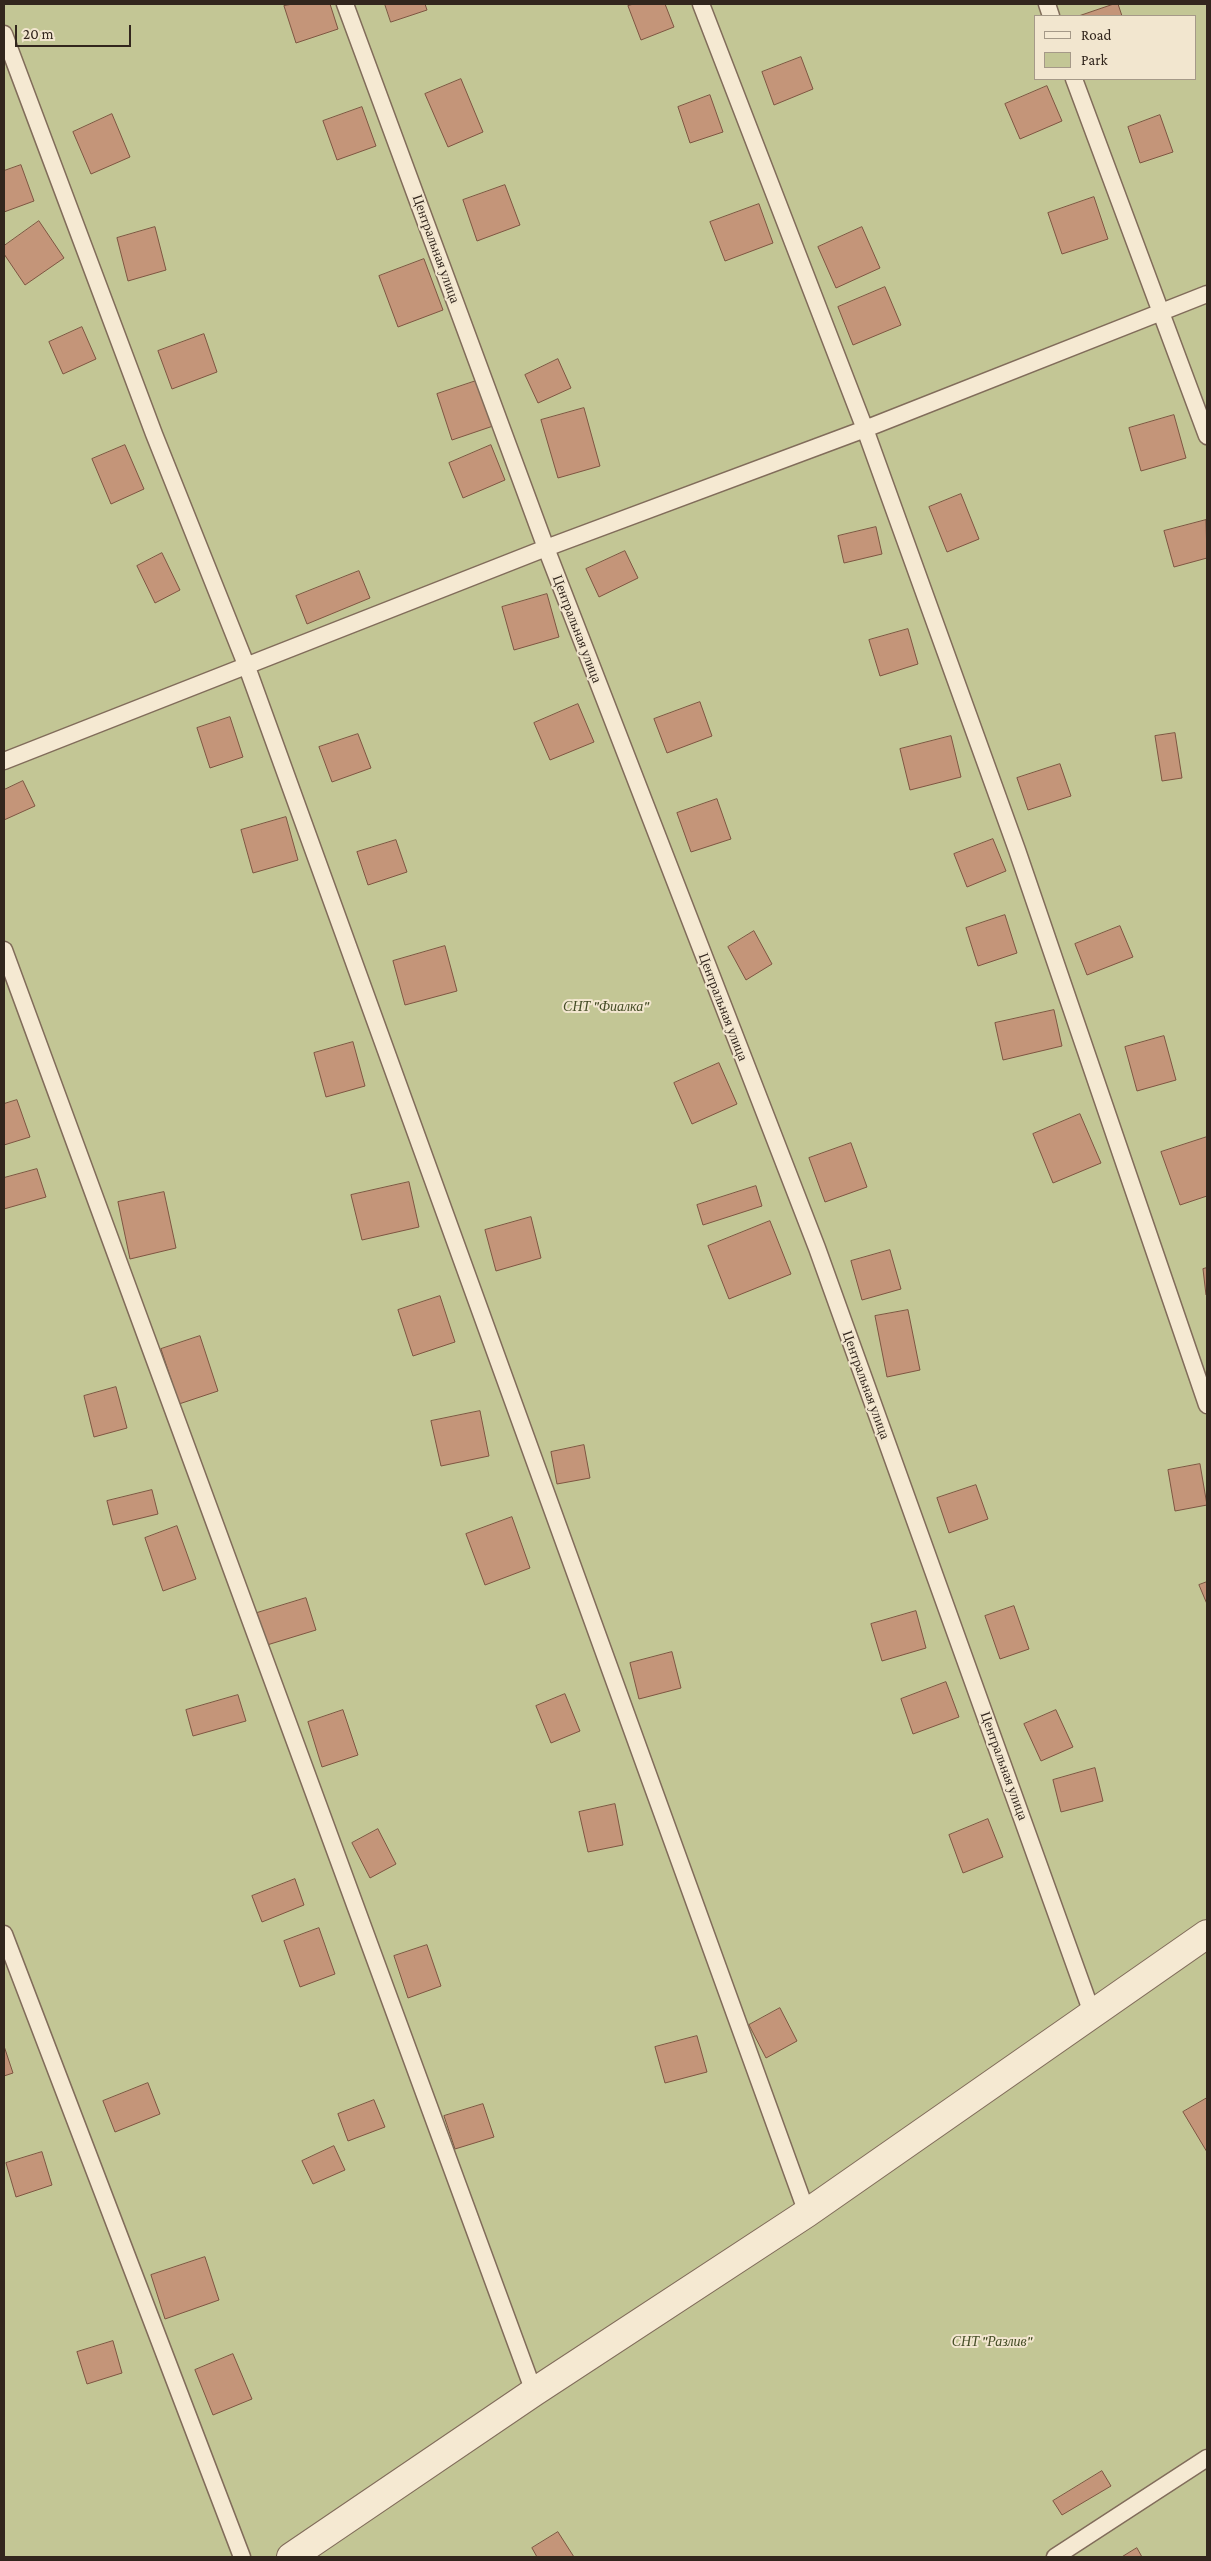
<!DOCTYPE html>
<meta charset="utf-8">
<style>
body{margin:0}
#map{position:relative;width:1211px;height:2561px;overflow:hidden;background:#e9dbc0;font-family:"Crimson Pro",serif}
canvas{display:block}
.frame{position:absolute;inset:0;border:5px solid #32261d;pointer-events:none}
.legend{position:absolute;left:1034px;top:15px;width:162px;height:65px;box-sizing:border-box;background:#f2e6cf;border:1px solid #a59988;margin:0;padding:6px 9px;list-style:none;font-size:15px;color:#32261d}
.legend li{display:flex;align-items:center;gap:10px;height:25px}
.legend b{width:25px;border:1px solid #a59988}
.scale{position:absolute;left:15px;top:25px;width:116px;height:22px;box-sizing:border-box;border:2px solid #32261d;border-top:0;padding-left:6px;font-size:15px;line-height:18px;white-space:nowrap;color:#32261d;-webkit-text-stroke:4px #f2e6cf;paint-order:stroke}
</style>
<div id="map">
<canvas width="1211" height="2561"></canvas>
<div class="frame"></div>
<ul class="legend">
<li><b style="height:6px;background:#f5e9d2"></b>Road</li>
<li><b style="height:14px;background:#c3c695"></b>Park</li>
</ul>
<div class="scale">20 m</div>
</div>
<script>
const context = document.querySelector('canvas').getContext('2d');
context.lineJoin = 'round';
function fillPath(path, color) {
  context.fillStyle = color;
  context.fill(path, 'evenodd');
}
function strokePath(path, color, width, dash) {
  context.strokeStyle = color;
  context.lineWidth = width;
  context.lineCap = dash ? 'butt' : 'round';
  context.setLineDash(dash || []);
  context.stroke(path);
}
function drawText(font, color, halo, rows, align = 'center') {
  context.font = font + ' "Crimson Pro",serif';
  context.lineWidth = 4;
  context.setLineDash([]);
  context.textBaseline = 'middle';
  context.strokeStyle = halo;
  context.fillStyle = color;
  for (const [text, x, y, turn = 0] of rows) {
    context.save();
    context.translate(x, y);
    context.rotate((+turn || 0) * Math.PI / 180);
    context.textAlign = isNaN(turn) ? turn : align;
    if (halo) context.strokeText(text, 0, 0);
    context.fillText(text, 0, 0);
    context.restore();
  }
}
const green = new Path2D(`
 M4,4H1207V2557H4ZM1035,16H1195V79H1035Z`);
const building = new Path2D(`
 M293,4H330L338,29L296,43L284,6Z
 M385,4H425L427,10L391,22Z
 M634,4H665L674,27L641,40L628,6Z
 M1114,4H1118L1122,16H1079Z
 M801,57L813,89L774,105L762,72Z
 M461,79L483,132L448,147L425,94Z
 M1047,86L1062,121L1020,139L1005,104Z
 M710,95L723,132L690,143L678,107Z
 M362,107L376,146L337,160L323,121Z
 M112,114L130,157L91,174L73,132Z
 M1160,115L1173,152L1140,163L1128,127Z
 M21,165L34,201L4,212V171Z
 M505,185L520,225L477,241L463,200Z
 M1094,197L1108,239L1062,254L1048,213Z
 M759,204L773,243L725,261L710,222Z
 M39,221L64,258L25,285L4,254V246Z
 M155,227L166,270L128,281L117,238Z
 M862,227L880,268L836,288L818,247Z
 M424,259L443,310L398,327L379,276Z
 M885,287L901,325L853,345L838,307Z
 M82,327L96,359L63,374L49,342Z
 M204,334L217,372L172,389L158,351Z
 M558,359L571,388L538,403L525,375Z
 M482,379L496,425L452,440L437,394Z
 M584,408L600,466L558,478L541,420Z
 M1174,415L1186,458L1141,471L1129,428Z
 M125,445L144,489L111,504L92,459Z
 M491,445L505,480L463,498L449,463Z
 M961,494L979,539L947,552L929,507Z
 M1206,520L1207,558L1174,567L1164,531Z
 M876,527L882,554L844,563L838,536Z
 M625,551L638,578L599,597L586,569Z
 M162,553L180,590L155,603L137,566Z
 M359,571L370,598L307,624L296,596Z
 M547,594L559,637L514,650L502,607Z
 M908,629L918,664L880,676L869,640Z
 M700,702L712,736L667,753L654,719Z
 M578,704L594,742L550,760L534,723Z
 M230,717L243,757L210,768L197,728Z
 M1175,733L1182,778L1162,781L1155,736Z
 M358,734L371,768L332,782L319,747Z
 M951,736L961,777L910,790L900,749Z
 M1060,764L1071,796L1028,810L1017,778Z
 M23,781L35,806L4,820V790Z
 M717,799L731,839L691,852L677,813Z
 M286,817L298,860L253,873L241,830Z
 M993,839L1006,871L967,887L954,854Z
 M396,840L407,872L368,885L357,852Z
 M1005,915L1017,953L978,966L966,928Z
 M1120,926L1133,957L1087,975L1075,944Z
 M754,931L772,964L746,980L728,947Z
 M445,946L457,991L405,1005L393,961Z
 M1054,1010L1062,1046L1003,1060L995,1023Z
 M1164,1036L1176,1080L1137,1091L1125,1047Z
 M353,1042L365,1086L326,1097L314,1053Z
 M719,1063L737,1104L692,1124L674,1083Z
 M17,1100L30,1137L4,1145V1104Z
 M1080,1114L1101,1163L1053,1183L1033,1134Z
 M1207,1137V1196L1180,1205L1161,1152Z
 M851,1143L867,1187L825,1202L809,1158Z
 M37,1169L46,1197L4,1209V1178Z
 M409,1182L419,1227L362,1240L351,1195Z
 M756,1186L762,1206L703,1225L697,1205Z
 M164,1192L176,1248L130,1259L118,1202Z
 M531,1217L541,1258L496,1271L485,1230Z
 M770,1221L791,1274L729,1299L708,1246Z
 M890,1250L901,1289L862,1300L851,1261Z
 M1207,1268V1295H1206L1203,1269Z
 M440,1296L455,1342L413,1356L398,1310Z
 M908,1310L920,1370L887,1377L875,1316Z
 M200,1336L218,1391L179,1404L161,1349Z
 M116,1387L127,1428L94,1437L84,1396Z
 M480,1411L489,1456L441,1466L431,1421Z
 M584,1445L590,1478L557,1484L551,1452Z
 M1200,1464L1207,1505L1175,1511L1168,1470Z
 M976,1485L988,1519L949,1533L937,1498Z
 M152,1490L158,1514L113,1525L107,1501Z
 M512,1517L530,1568L485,1585L466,1534Z
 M177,1526L196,1579L163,1591L145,1538Z
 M1207,1582V1604L1199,1585Z
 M306,1598L316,1630L267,1645L257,1613Z
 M1014,1606L1029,1649L1000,1659L985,1616Z
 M916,1611L926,1648L882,1661L871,1624Z
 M672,1652L681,1688L639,1699L630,1663Z
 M946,1682L959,1717L913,1734L901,1699Z
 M565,1694L580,1731L551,1743L536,1706Z
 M238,1695L246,1721L193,1736L186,1710Z
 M343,1710L358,1755L322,1767L308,1722Z
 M1056,1710L1073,1747L1041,1761L1024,1724Z
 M1095,1768L1103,1801L1061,1812L1053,1780Z
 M615,1804L623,1845L588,1852L579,1812Z
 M988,1819L1003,1857L963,1873L949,1835Z
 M378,1829L396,1864L370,1878L352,1843Z
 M295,1879L304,1905L262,1922L252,1896Z
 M319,1928L335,1974L300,1987L284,1941Z
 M427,1945L441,1986L408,1998L394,1956Z
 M780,2008L797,2041L766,2058L749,2025Z
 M697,2036L707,2072L665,2083L655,2047Z
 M4,2046L13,2073L4,2076Z
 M148,2083L160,2114L115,2132L103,2101Z
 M1207,2098V2152L1183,2112Z
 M374,2100L385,2127L348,2141L338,2114Z
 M483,2104L494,2137L455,2149L444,2116Z
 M334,2146L345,2170L313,2184L302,2161Z
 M42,2152L52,2185L16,2197L6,2163Z
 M205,2257L219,2300L165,2319L151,2275Z
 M113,2341L122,2373L87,2384L77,2352Z
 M233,2354L252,2399L213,2415L195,2370Z
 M1102,2471L1111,2486L1062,2515L1053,2501Z
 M558,2532L574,2557H537L532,2548Z
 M1137,2548L1142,2557H1122Z`);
const lane = new Path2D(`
 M345,4L546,548L817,1248L1092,2013
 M701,4L865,429L1017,850L1207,1405
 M1047,4L1051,16
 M4,34L154,434L247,667L807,2213
 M1074,79L1207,436
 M4,761L546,548L865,429L1207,294
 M4,950L534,2392
 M4,1934L242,2557
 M1055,2557L1207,2458`);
const street = new Path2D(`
 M291,2557L534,2392L807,2213L1207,1934`);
const streetNames = [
 ["Центральная улица",436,249,70],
 ["Центральная улица",577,629,69],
 ["Центральная улица",723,1007,69],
 ["Центральная улица",866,1385,70],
 ["Центральная улица",1004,1766,70]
];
const parkNames = [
 ["СНТ \"Фиалка\"",606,1007],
 ["СНТ \"Разлив\"",992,2342]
];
fillPath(green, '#c3c695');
fillPath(building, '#c49579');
strokePath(building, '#7e5642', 1);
strokePath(lane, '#816c5a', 19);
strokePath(street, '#816c5a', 30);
strokePath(lane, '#f5e9d2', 16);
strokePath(street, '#f5e9d2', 28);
drawText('14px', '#32261d', '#f2e6cf', streetNames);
drawText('italic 14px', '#444c25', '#f2e6cf', parkNames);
</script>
